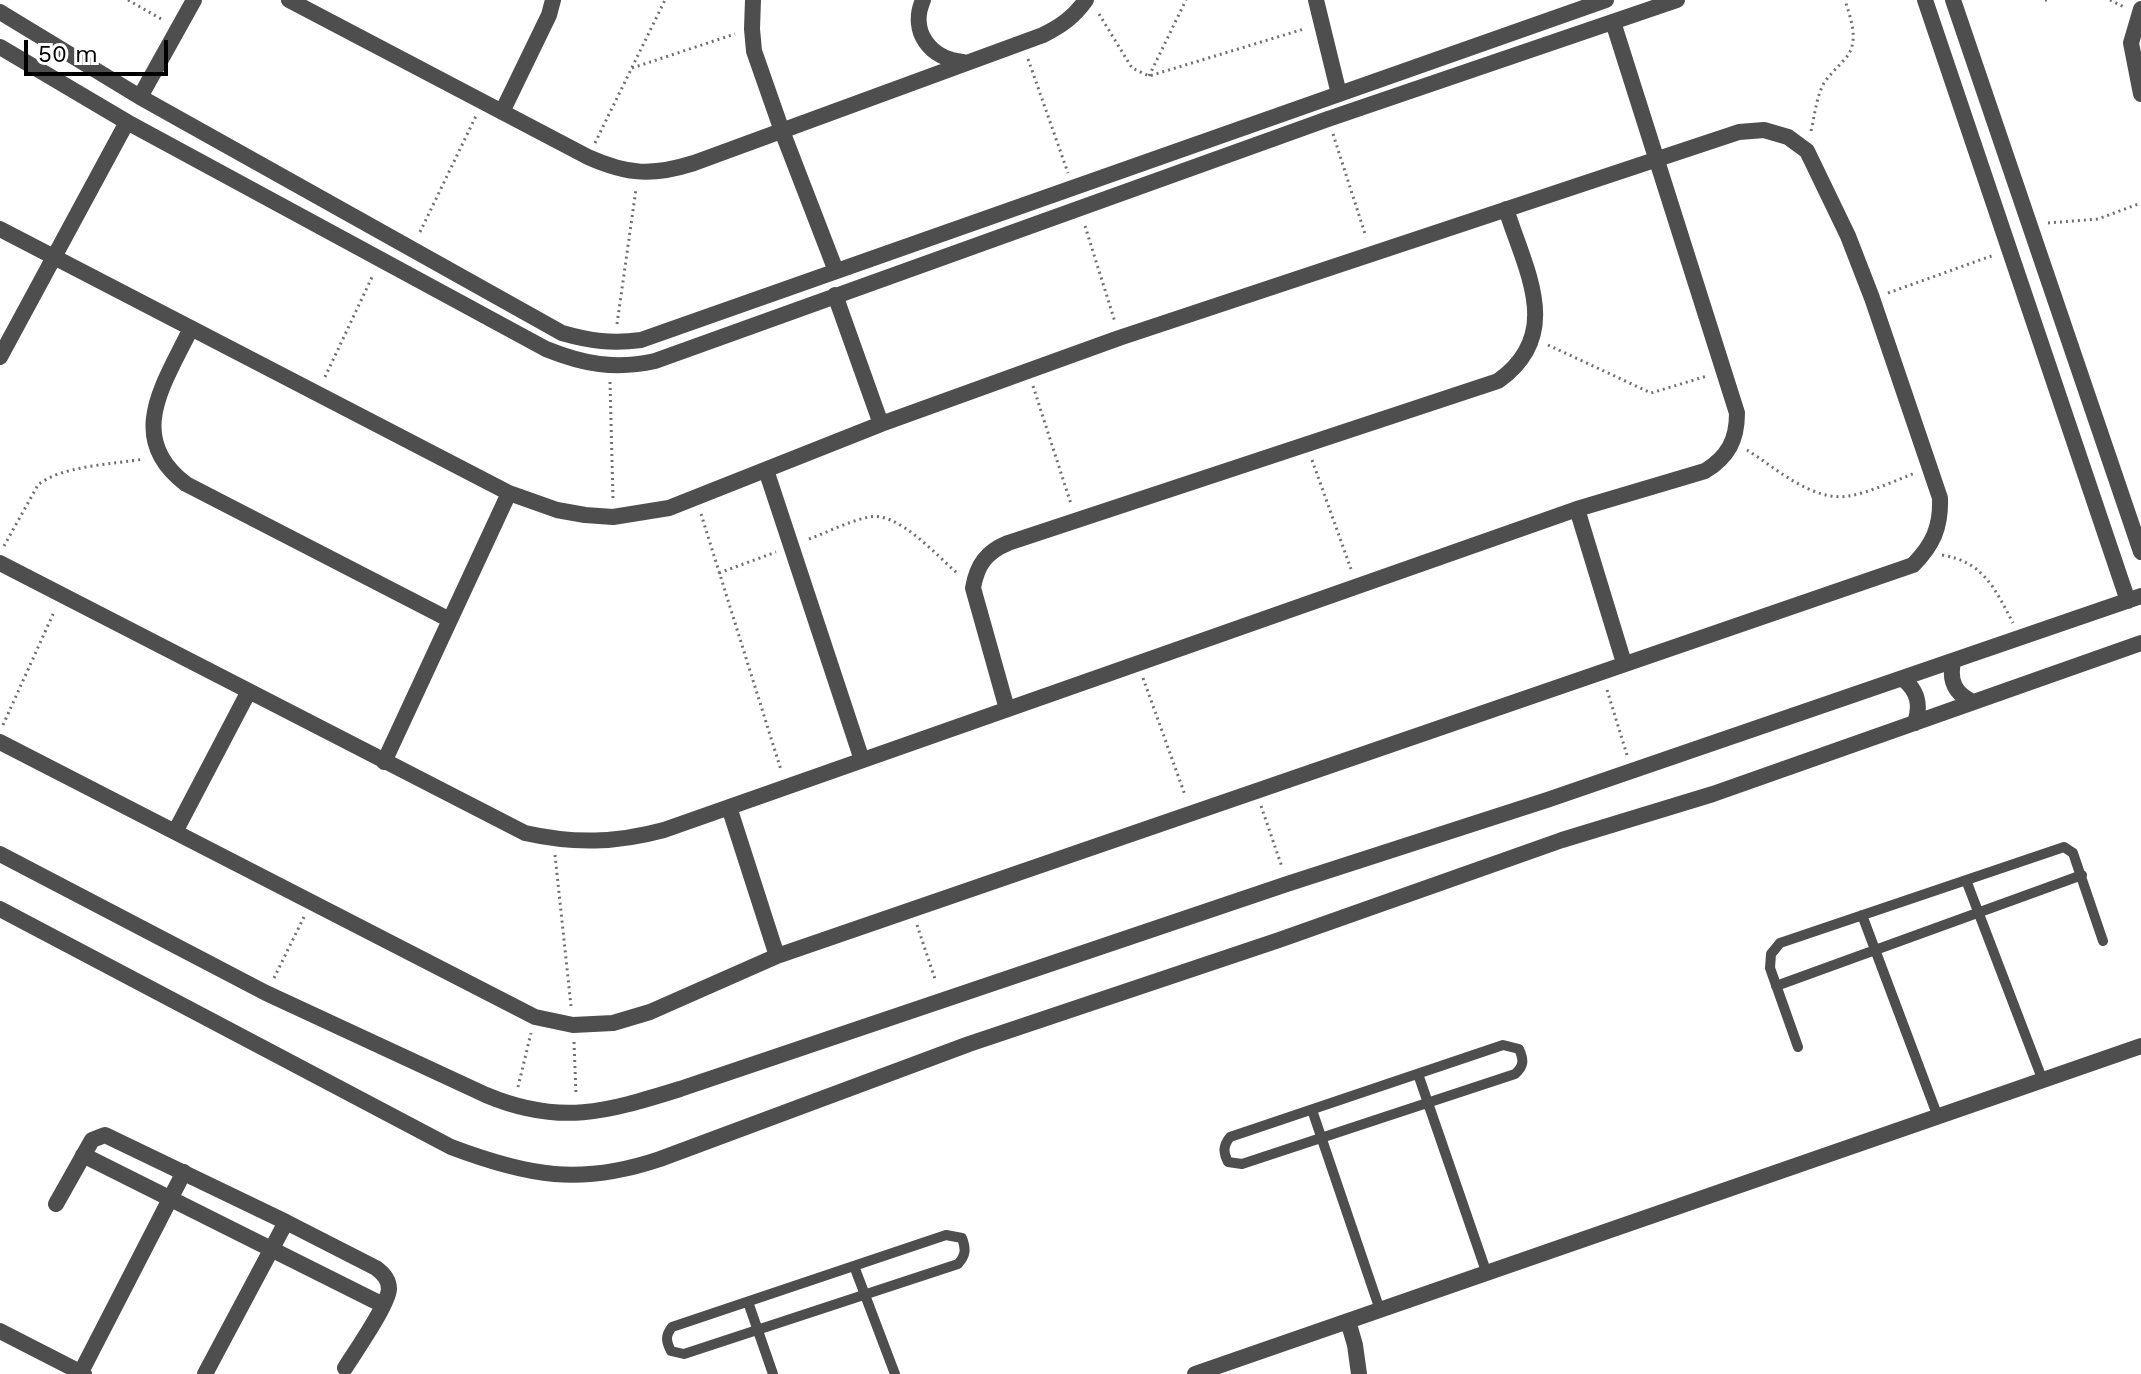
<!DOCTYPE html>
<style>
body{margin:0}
#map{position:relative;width:2141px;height:1374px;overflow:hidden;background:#fff;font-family:"Work Sans",sans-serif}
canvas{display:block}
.scale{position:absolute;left:24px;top:40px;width:144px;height:36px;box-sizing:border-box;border:4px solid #000;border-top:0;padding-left:10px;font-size:24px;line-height:28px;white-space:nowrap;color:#000;-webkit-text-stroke:6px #fff;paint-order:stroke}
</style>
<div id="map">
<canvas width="2141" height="1374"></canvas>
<div class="scale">50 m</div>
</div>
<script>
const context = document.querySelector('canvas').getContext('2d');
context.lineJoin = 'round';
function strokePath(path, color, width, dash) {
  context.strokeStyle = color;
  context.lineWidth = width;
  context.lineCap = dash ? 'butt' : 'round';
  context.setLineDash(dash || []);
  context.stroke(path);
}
const path = new Path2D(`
 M128,0L163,20
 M2045,0H2048
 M2110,0L2124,7
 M1099,14L1132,68L1149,76L1304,29
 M1028,59L1068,173
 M632,68L735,34
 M1149,76L1186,0
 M1811,131C1815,114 1816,98 1824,83C1830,74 1838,67 1845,59C1860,42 1851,20 1845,0
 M1333,134L1366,237
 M595,143L665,0
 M2048,223L2098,219L2141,203
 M1085,226L1115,322
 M420,232L476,116
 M1888,293L1994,255
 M617,324L636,189
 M1548,345L1651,393L1707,376
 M325,377L373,275
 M610,382L613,499
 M1033,386L1071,504
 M1747,450C1776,468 1812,502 1849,496C1871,492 1894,481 1915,473
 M1312,460L1351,569
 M701,514L781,770
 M809,539C828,532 849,521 869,517C898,511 936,555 957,573
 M4,546L38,485C60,466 114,464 144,459
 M1942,555C1984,562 1995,589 2013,623
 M719,573L776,552
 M1143,678L1185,795
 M1607,690L1627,755
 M3,725L54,612
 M1261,806L1282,867
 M555,855L571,1006
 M917,925L936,982
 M274,978L304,917
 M574,1042L576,1094
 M518,1087L531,1033`);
const lane = new Path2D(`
 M1966,880L2043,1081
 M1862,915L1938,1117
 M1776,986L2082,875
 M1503,1045L1519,1049C1524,1060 1524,1066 1515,1074L1242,1164L1228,1162C1223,1152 1223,1146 1230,1137Z
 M1798,1047L1770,968L1771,954L1780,943L2064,847L2073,853L2103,941
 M1418,1074L1487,1274
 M1312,1110L1380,1310
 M946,1235L962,1238C966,1249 966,1255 958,1264L684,1354L671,1351C666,1341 665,1336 672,1327Z
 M854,1266L895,1374
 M748,1302L773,1374`);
const street = new Path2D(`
 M289,0L588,157C628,175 653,176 694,163L1043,35C1061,26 1074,17 1086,0
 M753,0L752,29L754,51L782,131L836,271
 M923,0C909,32 931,59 963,62
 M1316,0L1339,94
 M1925,0L2128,601
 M1953,0L2141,552
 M2141,9L2131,43L2141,94
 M0,12L140,97L562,333C590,341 612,344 641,340L1606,0
 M0,47L127,122L546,349C583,364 615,370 655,361L1328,119L1677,0
 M140,97L194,0
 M502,112L549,15L553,0
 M0,229L509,493L557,510L585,515L613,517L669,508L881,424L1119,338L1739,132L1764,130L1788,137L1807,151L1848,236L1872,298L1940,498C1941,527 1933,545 1913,565L777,956L650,1012L613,1023L573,1025L535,1017L0,742
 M835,295L881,424
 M191,328C165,383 124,437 186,484L450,620
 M0,357L127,122
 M766,470L862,760
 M1577,509L1624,663
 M0,563L525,833C574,844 616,843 664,830L1577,509L1705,471C1728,457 1737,440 1737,413L1613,22
 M1953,662C1949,681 1955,694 1973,702
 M1903,679C1918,691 1921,705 1915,723
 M1007,709L973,588C977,565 986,552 1008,543L1498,381C1564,334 1526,272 1506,209
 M384,762L509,493
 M729,807L777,956
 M175,832L249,691
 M0,854L266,993L486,1095C560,1126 606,1112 680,1089L1287,884L1547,800L2141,596
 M0,909L451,1147C528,1176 580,1186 660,1159L969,1044L1279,940L1562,840L1713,794L2141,643
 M83,1155L383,1305
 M56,1204L92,1140L105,1135L286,1222L376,1268C383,1273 389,1279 389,1289C388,1305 355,1352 345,1368
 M1348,1321L1355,1345L1359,1374
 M0,1331L84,1374
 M81,1372L184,1172
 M205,1374L286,1222
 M1195,1374L2141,1046`);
strokePath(path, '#707070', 3, [2, 4]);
strokePath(lane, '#4e4e4e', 10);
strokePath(street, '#4e4e4e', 16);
</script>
